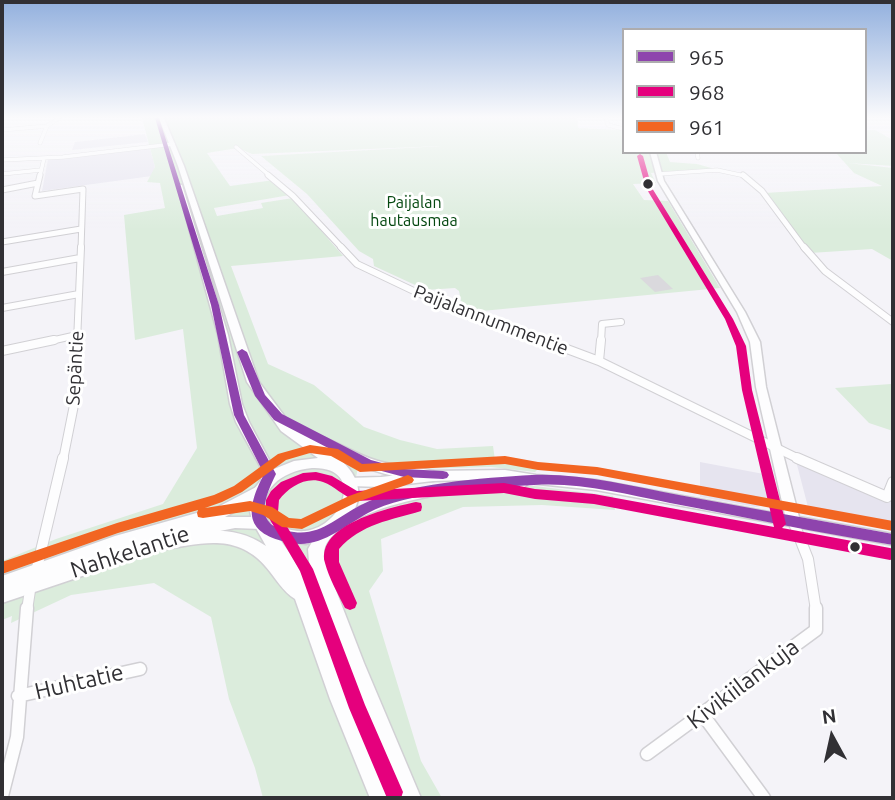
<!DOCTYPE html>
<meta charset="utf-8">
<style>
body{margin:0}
#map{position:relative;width:895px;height:800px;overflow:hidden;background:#f4f3f8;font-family:Ubuntu,sans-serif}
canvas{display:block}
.frame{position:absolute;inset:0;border:4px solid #313034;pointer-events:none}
.legend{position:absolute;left:622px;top:28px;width:245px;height:126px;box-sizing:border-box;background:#fff;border:2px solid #adacae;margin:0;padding:9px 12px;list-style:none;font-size:21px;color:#313034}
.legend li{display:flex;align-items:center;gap:14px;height:35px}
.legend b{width:35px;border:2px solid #adacae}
.north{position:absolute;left:797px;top:702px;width:70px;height:70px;-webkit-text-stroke:5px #fff;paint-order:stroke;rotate:352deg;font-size:19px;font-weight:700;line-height:28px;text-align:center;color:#313034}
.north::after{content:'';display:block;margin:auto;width:24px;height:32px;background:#313034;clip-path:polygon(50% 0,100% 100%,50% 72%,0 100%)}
</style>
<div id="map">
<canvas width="895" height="800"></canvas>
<div class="frame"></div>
<ul class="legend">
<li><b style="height:9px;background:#8e44ad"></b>965</li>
<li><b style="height:9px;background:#e5007d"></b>968</li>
<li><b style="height:9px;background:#f26522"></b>961</li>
</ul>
<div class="north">N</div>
</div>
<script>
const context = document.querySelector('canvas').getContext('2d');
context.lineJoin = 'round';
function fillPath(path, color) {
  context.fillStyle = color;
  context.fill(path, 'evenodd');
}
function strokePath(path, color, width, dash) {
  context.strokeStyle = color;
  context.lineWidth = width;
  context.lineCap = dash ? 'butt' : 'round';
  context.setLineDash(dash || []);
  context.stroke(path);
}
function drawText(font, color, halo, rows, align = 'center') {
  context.font = font + ' Ubuntu,sans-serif';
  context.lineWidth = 6;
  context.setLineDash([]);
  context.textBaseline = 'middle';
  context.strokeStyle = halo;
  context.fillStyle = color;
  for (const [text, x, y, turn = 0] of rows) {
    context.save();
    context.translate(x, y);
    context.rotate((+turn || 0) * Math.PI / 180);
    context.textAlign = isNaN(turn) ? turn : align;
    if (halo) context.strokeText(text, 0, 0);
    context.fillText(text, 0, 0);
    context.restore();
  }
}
const built = new Path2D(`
 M145,134L148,142L72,150L75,142Z
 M150,148L155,167L152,176L42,191L48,159Z
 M796,461L889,503L893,497V527L816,512L808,507Z
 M700,462L769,475L771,504L756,507L700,497Z`);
const green = new Path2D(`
 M142,118H577L578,128L624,130V152H666L670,162L697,164L715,169L651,173L656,183L633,184L644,200L668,201L720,288L482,311L462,306L459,291L455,288L426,290L374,266L373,259L359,251L307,194L261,156L442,146L252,154L238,148L207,153L230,186L274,180L290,195L214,208L217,216L263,208L261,203L293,198L343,256L231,266L268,364L314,385L364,427L400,440L437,449L493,446L495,460L540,467L535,472L491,467L409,469L360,457L346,528L371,512L399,500L497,486H535L613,496L615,510L542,505L463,507L381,539L383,571L369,591L421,761L442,798H263L255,768L229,699L211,617L154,583L71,595L11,623L12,616L2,620V561L56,539L163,504L197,448L183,329L135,340L124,215L165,208L160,183L147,182L155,167Z
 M865,130H875L893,140V166L848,163L893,168V261L872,249L810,253L764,193L882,186L854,173L835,152H865Z
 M891,384L893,431L869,423L835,388Z`);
const building = new Path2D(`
 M658,275L673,289L655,292L640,278Z`);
const minorFar5 = new Path2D(`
 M606,118L608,125L624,129
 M2,130L47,126
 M40,143L47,126L59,118
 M236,147L270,176
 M697,152L698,158
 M2,160L63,157L173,144
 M2,174L41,170
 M659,174L717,170L745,176
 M40,176L44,158`);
const minorFar4 = new Path2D(`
 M40,175L35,196L83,189L81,249
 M268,175L293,196L343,249
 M743,175L762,191L805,249
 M2,190L38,183
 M2,242L81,229`);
const minorFar3 = new Path2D(`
 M341,247L357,264L420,294L547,342
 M804,247L825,271L893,322
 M2,272L80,258
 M2,308L79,294
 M46,342L77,335
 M77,342L81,247
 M601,342L602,324L621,322`);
const minorFar2 = new Path2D(`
 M543,340L599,361L801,460
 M2,351L54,340
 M599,361L601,340
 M63,460L77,390V340`);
const minorFar1 = new Path2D(`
 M797,458L887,497L893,482
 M793,521L808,559L816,610
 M36,572L63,458
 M27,610L31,584`);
const minor = new Path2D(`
 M18,696L140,669
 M703,715L764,798
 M647,754L816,630V608
 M2,796L17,737L27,608`);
const tertiary = new Path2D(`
 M650,152H656L664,181L745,312L760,342L766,387L799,517L893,534V545L596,490L529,483L524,487C479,489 434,493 390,506C373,511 357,519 340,525L335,524L333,520L335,516C389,494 443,482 502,479L433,481L381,487L351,486L347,484L345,481L347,478L381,477L433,471L505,470L536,475L596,480L785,515L756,387L750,342L737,312L658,181Z`);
const secondary = new Path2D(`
 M262,484L267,485L269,489L267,493L225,517H260L265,519L268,523L265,527L260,529L235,528L210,533L2,603V576L115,536L218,507Z`);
const primary = new Path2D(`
 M159,118H164L184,166L259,382L291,425L311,439L317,435C338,442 357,455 378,461C398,467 419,467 438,472L440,476L438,480C413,486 356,466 333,454C359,472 369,498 344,525C337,532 326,539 324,551C324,554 325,558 325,562L364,663L421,798H399L346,664L309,562L308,549L312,542L306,544L281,541C314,584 326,639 345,689C360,726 378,761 392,798H370L330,699L295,599C283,592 275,577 266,567C236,532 200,544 160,550L154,548L152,543L154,538L160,536C198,531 233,523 266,546L252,521L249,506L252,492L261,480L260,466L236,422L230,404L218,335L177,184L182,185L228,335L242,404L249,422L274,469L294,461L318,458L281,431L247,382L178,166ZM312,468C365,466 345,526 305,531C292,532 280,527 268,522C255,490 282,471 312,468Z`);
const bus1 = new Path2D(`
 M155,118H159L219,305L244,415L276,474C263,501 253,527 294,532C320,536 339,516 361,505C404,483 484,478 532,475C582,473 631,486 679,495C750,508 822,521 893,534V545C819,533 744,517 670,503C625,494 580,482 534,485C489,487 406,492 368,513C344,526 320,549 291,543C244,534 245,511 264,474L234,415L211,305Z
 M242,349L247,352L265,395L282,414L371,460L404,469L443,471L447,472L449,475L447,478L443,479L404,477L363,466L274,420L255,396L237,352Z`);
const bus2 = new Path2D(`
 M640,154L643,156L652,188L733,319L746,346L752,390L786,524L782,528L890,548L893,549V559L890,560L594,504L535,499L504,493L357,501C342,496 335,486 323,482C306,476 289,487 279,500L278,512L313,569L365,705L403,792L401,798H387L349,708L300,571L266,513V500L271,491L281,482L303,473L316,472L332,476L357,491L504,483L535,489L594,494L774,527L742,390L736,346L725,319L646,188L637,156Z
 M416,502L421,503L422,507L421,511C391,520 361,524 339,549V562L357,603L355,608L350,610L345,608C338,594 329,578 325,563C316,524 389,508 416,502Z`);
const bus3 = new Path2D(`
 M310,445L338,449L362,464L505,456L538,462L597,467L893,521V531L597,475L538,470L505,464L360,472L331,456L310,453L286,460L242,492L222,502L205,508L250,501L272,507L289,518L301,519L349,496L408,475L412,477L414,480L412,483L357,502L302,529L282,527L263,515L250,511L203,518L198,517L197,513L198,510L118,533L2,574V562L117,523L214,495L234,486L278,454Z`);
const markers = [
 [648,184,6,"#313034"],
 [855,547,6,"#313034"]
];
const farParknames = [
 ["Paijalan",414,203],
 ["hautausmaa",414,221]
];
const streetNames = [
 ["Paijalannummentie",491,320,21],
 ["Sepäntie",75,368,-87]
];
const nearStreetnames = [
 ["Nahkelantie",130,552,-18],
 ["Huhtatie",79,682,-13],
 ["Kivikiilankuja",743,684,-37]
];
fillPath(built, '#e6e4ef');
fillPath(green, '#dbecdc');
fillPath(building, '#dad9dd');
strokePath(minorFar5, '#d1d0d4', 4.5);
strokePath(minorFar4, '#d1d0d4', 7);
strokePath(minorFar3, '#d1d0d4', 8);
strokePath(minorFar2, '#d1d0d4', 10);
strokePath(minorFar1, '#d1d0d4', 12);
strokePath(minor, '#d1d0d4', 15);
strokePath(tertiary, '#d1d0d4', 3);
strokePath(secondary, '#d1d0d4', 3);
strokePath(primary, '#d1d0d4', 3);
strokePath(minorFar5, '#fdfdfe', 3.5);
strokePath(minorFar4, '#fdfdfe', 5);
strokePath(minorFar3, '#fdfdfe', 6);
strokePath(minorFar2, '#fdfdfe', 8);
strokePath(minorFar1, '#fdfdfe', 10);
strokePath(minor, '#fdfdfe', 12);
fillPath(tertiary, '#fdfdfe');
fillPath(secondary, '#fdfdfe');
fillPath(primary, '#fdfdfe');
fillPath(bus1, '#8e44ad');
fillPath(bus2, '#e5007d');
fillPath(bus3, '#f26522');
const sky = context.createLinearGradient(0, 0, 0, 230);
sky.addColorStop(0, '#92b0de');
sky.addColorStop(0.51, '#fafafc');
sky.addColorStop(1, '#fafafc00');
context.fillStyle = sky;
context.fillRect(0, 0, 895, 230);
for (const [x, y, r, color] of markers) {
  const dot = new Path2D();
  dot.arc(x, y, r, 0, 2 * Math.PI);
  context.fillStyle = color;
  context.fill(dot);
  strokePath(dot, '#fff', 2.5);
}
drawText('16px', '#03470f', '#fff', farParknames);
drawText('19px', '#313034', '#fff', streetNames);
drawText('23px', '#313034', '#fff', nearStreetnames);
</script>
